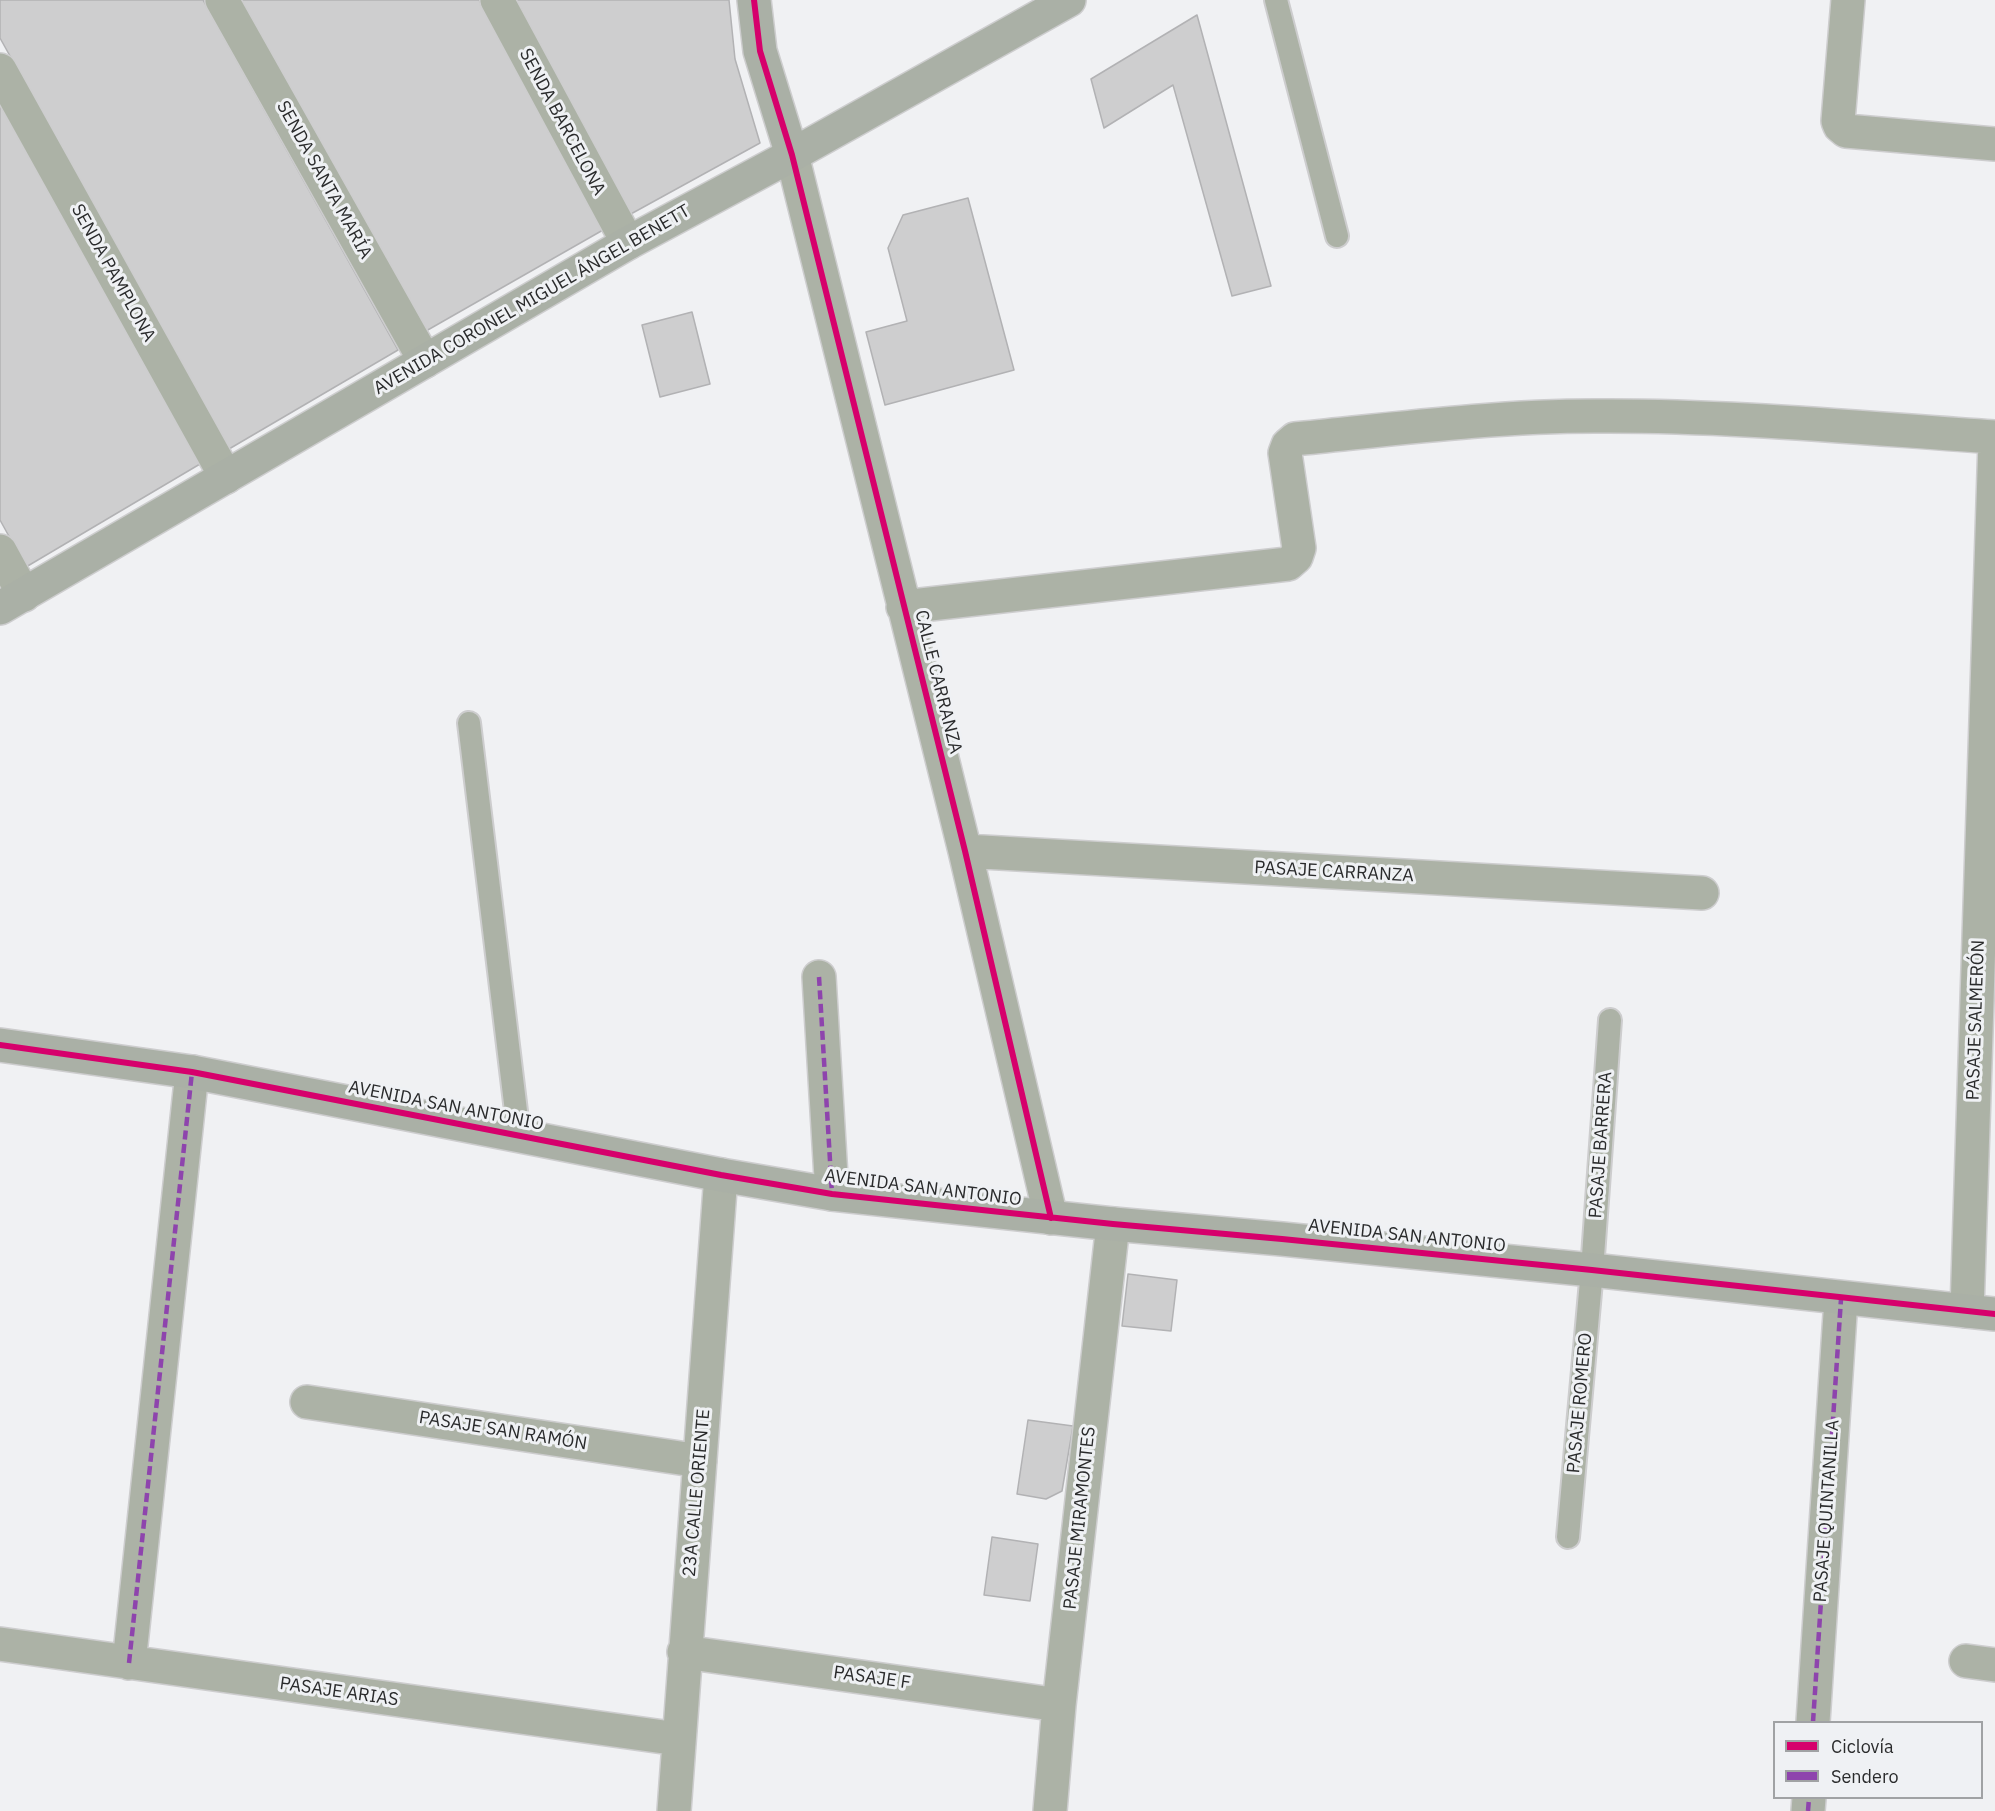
<!DOCTYPE html>
<meta charset="utf-8">
<style>
body{margin:0}
#map{position:relative;width:1995px;height:1811px;overflow:hidden;background:#f0f1f3;font-family:"IBM Plex Sans",sans-serif}
canvas{display:block}
.legend{position:absolute;left:1773px;top:1721px;width:210px;height:78px;box-sizing:border-box;background:#eff1f4;border:2px solid #a0a2a4;margin:0;padding:8px 10px;list-style:none;font-size:18px;color:#2a2b2c}
.legend li{display:flex;align-items:center;gap:12px;height:30px}
.legend b{width:30px;border:2px solid #a0a2a4}
</style>
<div id="map">
<canvas width="1995" height="1811"></canvas>
<ul class="legend">
<li><b style="height:8px;background:#d6006c"></b>Ciclovía</li>
<li><b style="height:8px;background:#8e44ad"></b>Sendero</li>
</ul>
</div>
<script>
const context = document.querySelector('canvas').getContext('2d');
context.lineJoin = 'round';
function fillPath(path, color) {
  context.fillStyle = color;
  context.fill(path, 'evenodd');
}
function strokePath(path, color, width, dash) {
  context.strokeStyle = color;
  context.lineWidth = width;
  context.lineCap = dash ? 'butt' : 'round';
  context.setLineDash(dash || []);
  context.stroke(path);
}
function drawText(font, color, halo, rows, align = 'center') {
  context.font = font + ' "IBM Plex Sans",sans-serif';
  context.lineWidth = 6;
  context.setLineDash([]);
  context.textBaseline = 'middle';
  context.strokeStyle = halo;
  context.fillStyle = color;
  for (const [text, x, y, turn = 0] of rows) {
    context.save();
    context.translate(x, y);
    context.rotate((+turn || 0) * Math.PI / 180);
    context.textAlign = isNaN(turn) ? turn : align;
    if (halo) context.strokeText(text, 0, 0);
    context.fillText(text, 0, 0);
    context.restore();
  }
}
const building = new Path2D(`
 M0,0H203L398,350L229,449L0,38Z
 M241,0H479L603,230L426,331Z
 M513,0H729L735,59L760,143L629,215Z
 M1197,15L1271,286L1232,296L1173,85L1104,128L1091,79Z
 M0,101L200,464L26,567L0,520Z
 M968,198L1014,370L885,405L866,332L907,321L888,248L903,215Z
 M692,312L710,384L660,397L642,325Z
 M1128,1274L1177,1280L1171,1331L1122,1326Z
 M1028,1420L1073,1426L1062,1491L1046,1499L1017,1494Z
 M992,1537L1038,1544L1030,1601L984,1595Z`);
const lane = new Path2D(`
 M1276,0L1337,236
 M469,723L519,1136
 M1568,1537L1592,1270L1610,1020`);
const street = new Path2D(`
 M222,0L425,361
 M497,0L628,243
 M1848,0L1838,121L1840,126L1846,131L1995,144
 M0,70L226,477
 M792,155L965,851L1051,1218
 M0,551L24,595
 M903,607L1288,564L1296,557L1299,548L1285,453L1288,445L1295,439C1395,429 1495,416 1595,416C1728,415 1862,428 1995,437
 M965,851L1702,893
 M819,977L832,1194
 M1967,1311L1995,441
 M307,1402L700,1461
 M0,1644L678,1739
 M684,1652L1059,1705
 M1966,1661L1995,1665
 M129,1663L192,1072
 M1813,1722L1841,1299
 M674,1811L721,1175
 M1050,1811L1059,1705L1113,1224
 M1808,1811L1809,1798`);
const secondary = new Path2D(`
 M754,0L760,51L792,155
 M0,608L628,243L792,155L1069,0
 M0,1045L192,1072L721,1175L832,1194L1113,1224L1282,1239L1592,1270L1995,1314`);
const quiet = new Path2D(`
 M819,977L832,1194
 M129,1663L192,1072
 M1813,1722L1841,1299
 M1808,1811L1809,1798`);
const cycleway = new Path2D(`
 M754,0L760,51L792,155L965,851L1051,1218
 M0,1045L192,1072L721,1175L832,1194L1113,1224L1282,1239L1592,1270L1995,1314`);
const streetNames = [
 ["SENDA BARCELONA",562,122,62],
 ["SENDA SANTA MARÍA",324,180,61],
 ["SENDA PAMPLONA",113,273,61],
 ["AVENIDA CORONEL MIGUEL ÁNGEL BENETT",532,300,-30],
 ["CALLE CARRANZA",938,682,76],
 ["PASAJE CARRANZA",1334,872,3],
 ["PASAJE SALMERÓN",1976,1020,-88],
 ["AVENIDA SAN ANTONIO",446,1106,11],
 ["PASAJE BARRERA",1601,1145,-86],
 ["AVENIDA SAN ANTONIO",923,1188,7],
 ["AVENIDA SAN ANTONIO",1407,1236,6],
 ["PASAJE ROMERO",1580,1403,-85],
 ["PASAJE SAN RAMÓN",503,1431,9],
 ["23A CALLE ORIENTE",697,1493,-85],
 ["PASAJE QUINTANILLA",1827,1511,-86],
 ["PASAJE MIRAMONTES",1080,1518,-84],
 ["PASAJE F",872,1678,8],
 ["PASAJE ARIAS",339,1692,8]
];
fillPath(building, '#cececf');
strokePath(building, '#b2b2b4', 1.5);
strokePath(lane, '#cdcdce', 26);
strokePath(street, '#cdcdce', 36);
strokePath(secondary, '#cdcdce', 36);
strokePath(lane, '#acb2a6', 22);
strokePath(street, '#acb2a6', 33);
strokePath(secondary, '#aab0a6', 33);
strokePath(quiet, '#8e44ad', 4.5, [9, 4.5]);
strokePath(cycleway, '#d6006c', 6);
drawText('18px', '#2a2b2c', '#eff1f4', streetNames);
</script>
